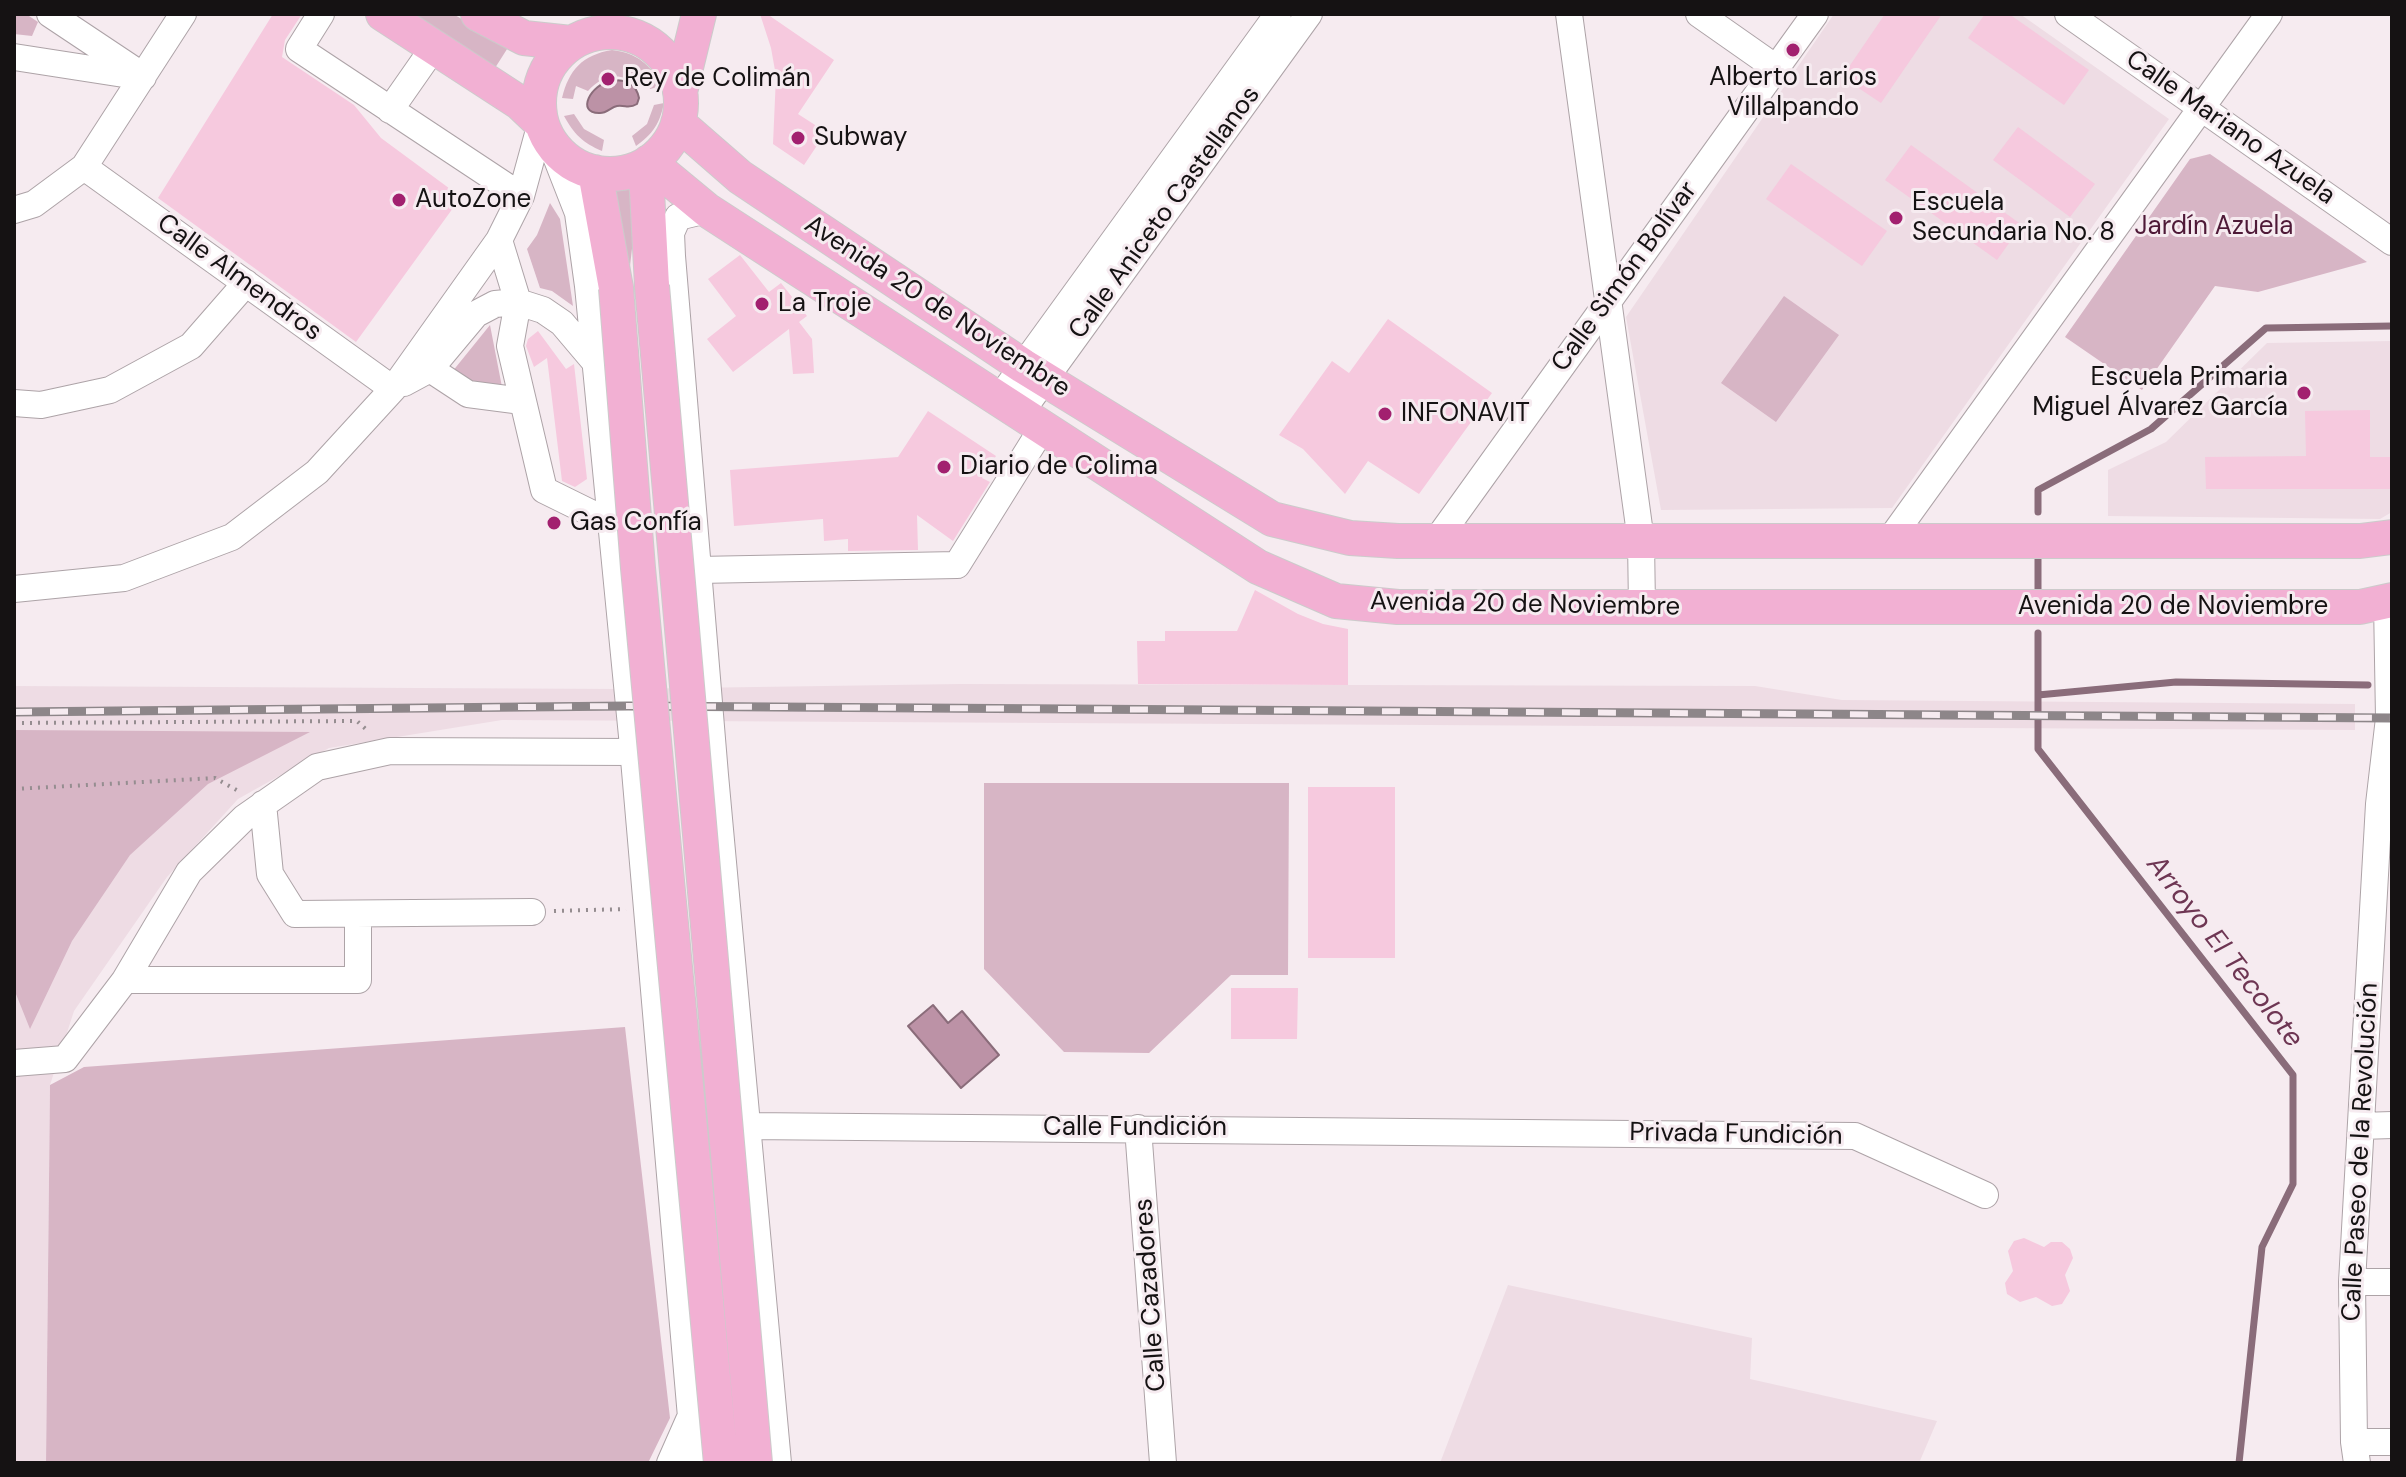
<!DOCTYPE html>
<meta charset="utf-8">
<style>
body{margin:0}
#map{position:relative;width:2406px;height:1477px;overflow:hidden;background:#f6ebf0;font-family:"DM Sans",sans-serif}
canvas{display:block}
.frame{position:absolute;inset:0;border:16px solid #151213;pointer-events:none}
</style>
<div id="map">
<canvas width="2406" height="1477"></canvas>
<div class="frame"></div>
</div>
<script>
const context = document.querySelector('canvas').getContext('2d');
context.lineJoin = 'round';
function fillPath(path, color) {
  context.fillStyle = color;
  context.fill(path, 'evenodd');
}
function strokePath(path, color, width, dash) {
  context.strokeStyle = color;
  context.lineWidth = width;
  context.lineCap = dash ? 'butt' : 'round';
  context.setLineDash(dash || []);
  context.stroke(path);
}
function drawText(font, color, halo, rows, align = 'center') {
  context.font = font + ' "DM Sans",sans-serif';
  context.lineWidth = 6;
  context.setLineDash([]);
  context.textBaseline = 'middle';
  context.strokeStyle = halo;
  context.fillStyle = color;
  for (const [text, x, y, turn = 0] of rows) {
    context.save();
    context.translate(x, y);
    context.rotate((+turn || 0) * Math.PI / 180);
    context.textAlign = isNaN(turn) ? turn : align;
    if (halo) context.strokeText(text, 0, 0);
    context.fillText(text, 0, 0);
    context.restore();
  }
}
const built = new Path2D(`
 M1834,14H2020L2169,119L1892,508L1661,510L1626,317Z
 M2392,341V512L2380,519L2108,516V470L2166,442L2267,343Z
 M960,684L1755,686L1842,700L2355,704V730L502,720L329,748L238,799L167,877L74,1011L50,1085L46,1463H14V686L620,689Z
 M1508,1285L1752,1338L1750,1379L1937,1421L1919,1463H1440Z`);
const green = new Path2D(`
 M14,14H26L38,22L32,36L14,34Z
 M411,14H453L509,46L495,68Z
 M612,50C637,53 650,64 662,86L650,89L645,78L636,84C619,71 601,76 588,91L576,86L573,99L562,98C569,70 582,55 612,50Z
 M664,103C660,123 653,134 636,146L632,136L647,124L654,105Z
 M574,114L584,129L604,140L602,151C583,143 574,134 564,116Z
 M2210,154L2367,262L2258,292L2215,286L2142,390L2065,337L2190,159Z
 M639,188L630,266L608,192Z
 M550,203L560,219L573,306L552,291L540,288L527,249L537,235Z
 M1784,296L1839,335L1776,422L1721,383Z
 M490,325L502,387L469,385L452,372Z
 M14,730L310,732L208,784L130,855L72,941L30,1029L14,989Z
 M984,783H1289L1288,975H1231L1149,1053L1064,1052L984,969Z
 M625,1027L670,1418L648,1463H46L50,1085L84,1067Z`);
const water = new Path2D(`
 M612,80C625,80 636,83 639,98L637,104C629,109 626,105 617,106C611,107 606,114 599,113C576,113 590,85 612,80Z
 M933,1005L948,1023L962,1011L999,1055L961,1088L908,1026Z`);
const stream = new Path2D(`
 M2038,512V490L2151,429L2266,328L2392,326
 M2038,557V595
 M2038,633V749L2293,1075V1184L2262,1247L2239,1463
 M2038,695L2176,682L2368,685`);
const building = new Path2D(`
 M273,14H302L285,40L282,57L354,105L381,138L461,197L356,342L158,198Z
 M760,14H767L834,60L798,114L826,132L804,165L773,144L776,76L771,48Z
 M1885,14H1942L1881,103L1842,77Z
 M1985,14H2009L2089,70L2064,105L1968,38Z
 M2018,127L2095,184L2070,217L1993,160Z
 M1911,145L2022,225L1997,260L1885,180Z
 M1791,164L1887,231L1862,266L1766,199Z
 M740,255L769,292L781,283L807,316L799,322L812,339L814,373L793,374L789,329L733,372L707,339L736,316L708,279Z
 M1388,319L1492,393L1419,494L1368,461L1345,494L1303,449L1279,435L1332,361L1349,373Z
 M538,331L566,369L574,364L587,479L575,487L562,481L547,358L534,367L526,346L528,339Z
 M2370,410V457H2392V489H2206L2205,457L2306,456L2305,411Z
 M928,411L996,456L982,478L990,482L953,541L917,515L918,550L848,551V539L824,541L823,519L734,526L730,470L898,457Z
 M1255,590L1298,614L1323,624L1348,629V685L1138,684L1137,641H1165V631H1237Z
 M1308,787H1395V958H1308Z
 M1231,988H1298L1297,1039H1231Z
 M2024,1238L2044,1247L2051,1242H2062L2070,1249L2073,1258L2065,1275L2070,1291L2062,1304L2052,1306L2036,1297L2020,1302L2007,1294L2005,1283L2013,1271L2008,1251L2014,1241Z`);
const path = new Path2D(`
 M14,723L357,721L368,731
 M14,789L215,778L240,792
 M554,911L626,909`);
const minor = new Path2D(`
 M50,14L137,72
 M321,14L299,49L521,196
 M1569,14L1641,541L1642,607
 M1699,14L1776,68
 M2068,14L2392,242
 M14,57L143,77
 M390,110L434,47
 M551,144L578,213L588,286L632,736L695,1463
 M84,167L393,389
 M14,210L34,204L84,167L183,14
 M707,210L678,217L671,233L672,256L715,775L778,1463
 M499,240L518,302L510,346L544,490L609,522
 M430,369L468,394L522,401
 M404,383L430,369L476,314L495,304L518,302L543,310L562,323L595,362
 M999,399L1278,14
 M14,403L41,405L110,390L191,346L246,283
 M1021,412L1309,14
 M1436,541L1815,14
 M1889,541L2269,14
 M698,570L957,565L1043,427
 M14,589L124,578L232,537L317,472L393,389L499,240L521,196L541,123
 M263,804L270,874L295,914L532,912
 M125,980H358V914
 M14,1063L65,1059L125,980L189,872L244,818L317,767L390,751L632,752
 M747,1126L1855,1136L1985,1195
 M2361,1126L2392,1125
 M1138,1128L1163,1463
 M2352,1282H2392
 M2354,1442H2392
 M670,1463L689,1420
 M2357,1463L2354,1442L2352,1282L2379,804L2389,718L2387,602`);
const major = new Path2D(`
 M383,14L520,103L541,123
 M478,14L524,38L571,43
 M539 103a71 71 0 1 1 142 0a71 71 0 1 1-142 0Z
 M680,92L699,14
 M678,123L740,177L1023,366L1272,519L1350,538L1398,541H2360L2392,537
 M649,162L707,210L1258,567L1336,601L1398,607H2360L2392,600
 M643,166L647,191L652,286
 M595,172L616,288`);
const rail = new Path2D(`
 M14,712L628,706L2392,718`);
const majorBridge = new Path2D(`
 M652,286L755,1463
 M616,288L638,568L721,1463`);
const markers = [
 [1793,50,8,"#a2206f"],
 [608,79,8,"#a2206f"],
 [798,138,8,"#a2206f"],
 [399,200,8,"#a2206f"],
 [1896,218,8,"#a2206f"],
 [762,304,8,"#a2206f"],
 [2304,393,8,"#a2206f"],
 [1385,414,8,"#a2206f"],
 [944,467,8,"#a2206f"],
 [554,523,8,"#a2206f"]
];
const poiNames = [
 ["Alberto Larios",1793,78,"center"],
 ["Villalpando",1793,108,"center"],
 ["Rey de Colimán",624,79],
 ["Subway",814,138],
 ["AutoZone",415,200],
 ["Escuela",1912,203],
 ["Secundaria No. 8",1912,233],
 ["La Troje",778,304],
 ["Escuela Primaria",2288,378,"right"],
 ["Miguel Álvarez García",2288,408,"right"],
 ["INFONAVIT",1401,414],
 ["Diario de Colima",960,467],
 ["Gas Confía",570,523]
];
const streetNames = [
 ["Calle Mariano Azuela",2230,128,35],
 ["Calle Aniceto Castellanos",1165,213,-54],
 ["Calle Simón Bolívar",1625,277,-54],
 ["Calle Almendros",239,278,36],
 ["Avenida 20 de Noviembre",937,307,33],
 ["Avenida 20 de Noviembre",1525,605,1],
 ["Avenida 20 de Noviembre",2173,607],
 ["Calle Fundición",1135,1128],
 ["Privada Fundición",1736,1135,1],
 ["Calle Paseo de la Revolución",2361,1152,-87],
 ["Calle Cazadores",1151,1295,-94]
];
const parkNames = [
 ["Jardín Azuela",2214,227]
];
const waterNames = [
 ["Arroyo El Tecolote",2224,952,52]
];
fillPath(built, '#eedce4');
fillPath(green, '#d7b5c5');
fillPath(water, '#bc92a6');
strokePath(water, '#8a6c7a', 2);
strokePath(stream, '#8a6c7a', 7);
fillPath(building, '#f6c9de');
strokePath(minor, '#ada3a7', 28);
strokePath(major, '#cccbcb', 36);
strokePath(path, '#958d90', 4, [2, 6]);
strokePath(minor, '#fff', 26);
strokePath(major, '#f2b0d3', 34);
strokePath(rail, '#8d8689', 9);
strokePath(rail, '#f6ebf0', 6, [18]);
strokePath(majorBridge, '#cccbcb', 36, []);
strokePath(majorBridge, '#f2b0d3', 34);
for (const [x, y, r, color] of markers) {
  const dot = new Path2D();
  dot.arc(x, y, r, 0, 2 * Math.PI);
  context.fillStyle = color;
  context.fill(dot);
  strokePath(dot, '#f6ebf0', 3);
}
drawText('26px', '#151213', '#f6ebf0', poiNames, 'left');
drawText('26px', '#151213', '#f6ebf0', streetNames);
drawText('26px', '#4e1937', '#f6ebf0', parkNames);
drawText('italic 28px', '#6e3653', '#f6ebf0', waterNames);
</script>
